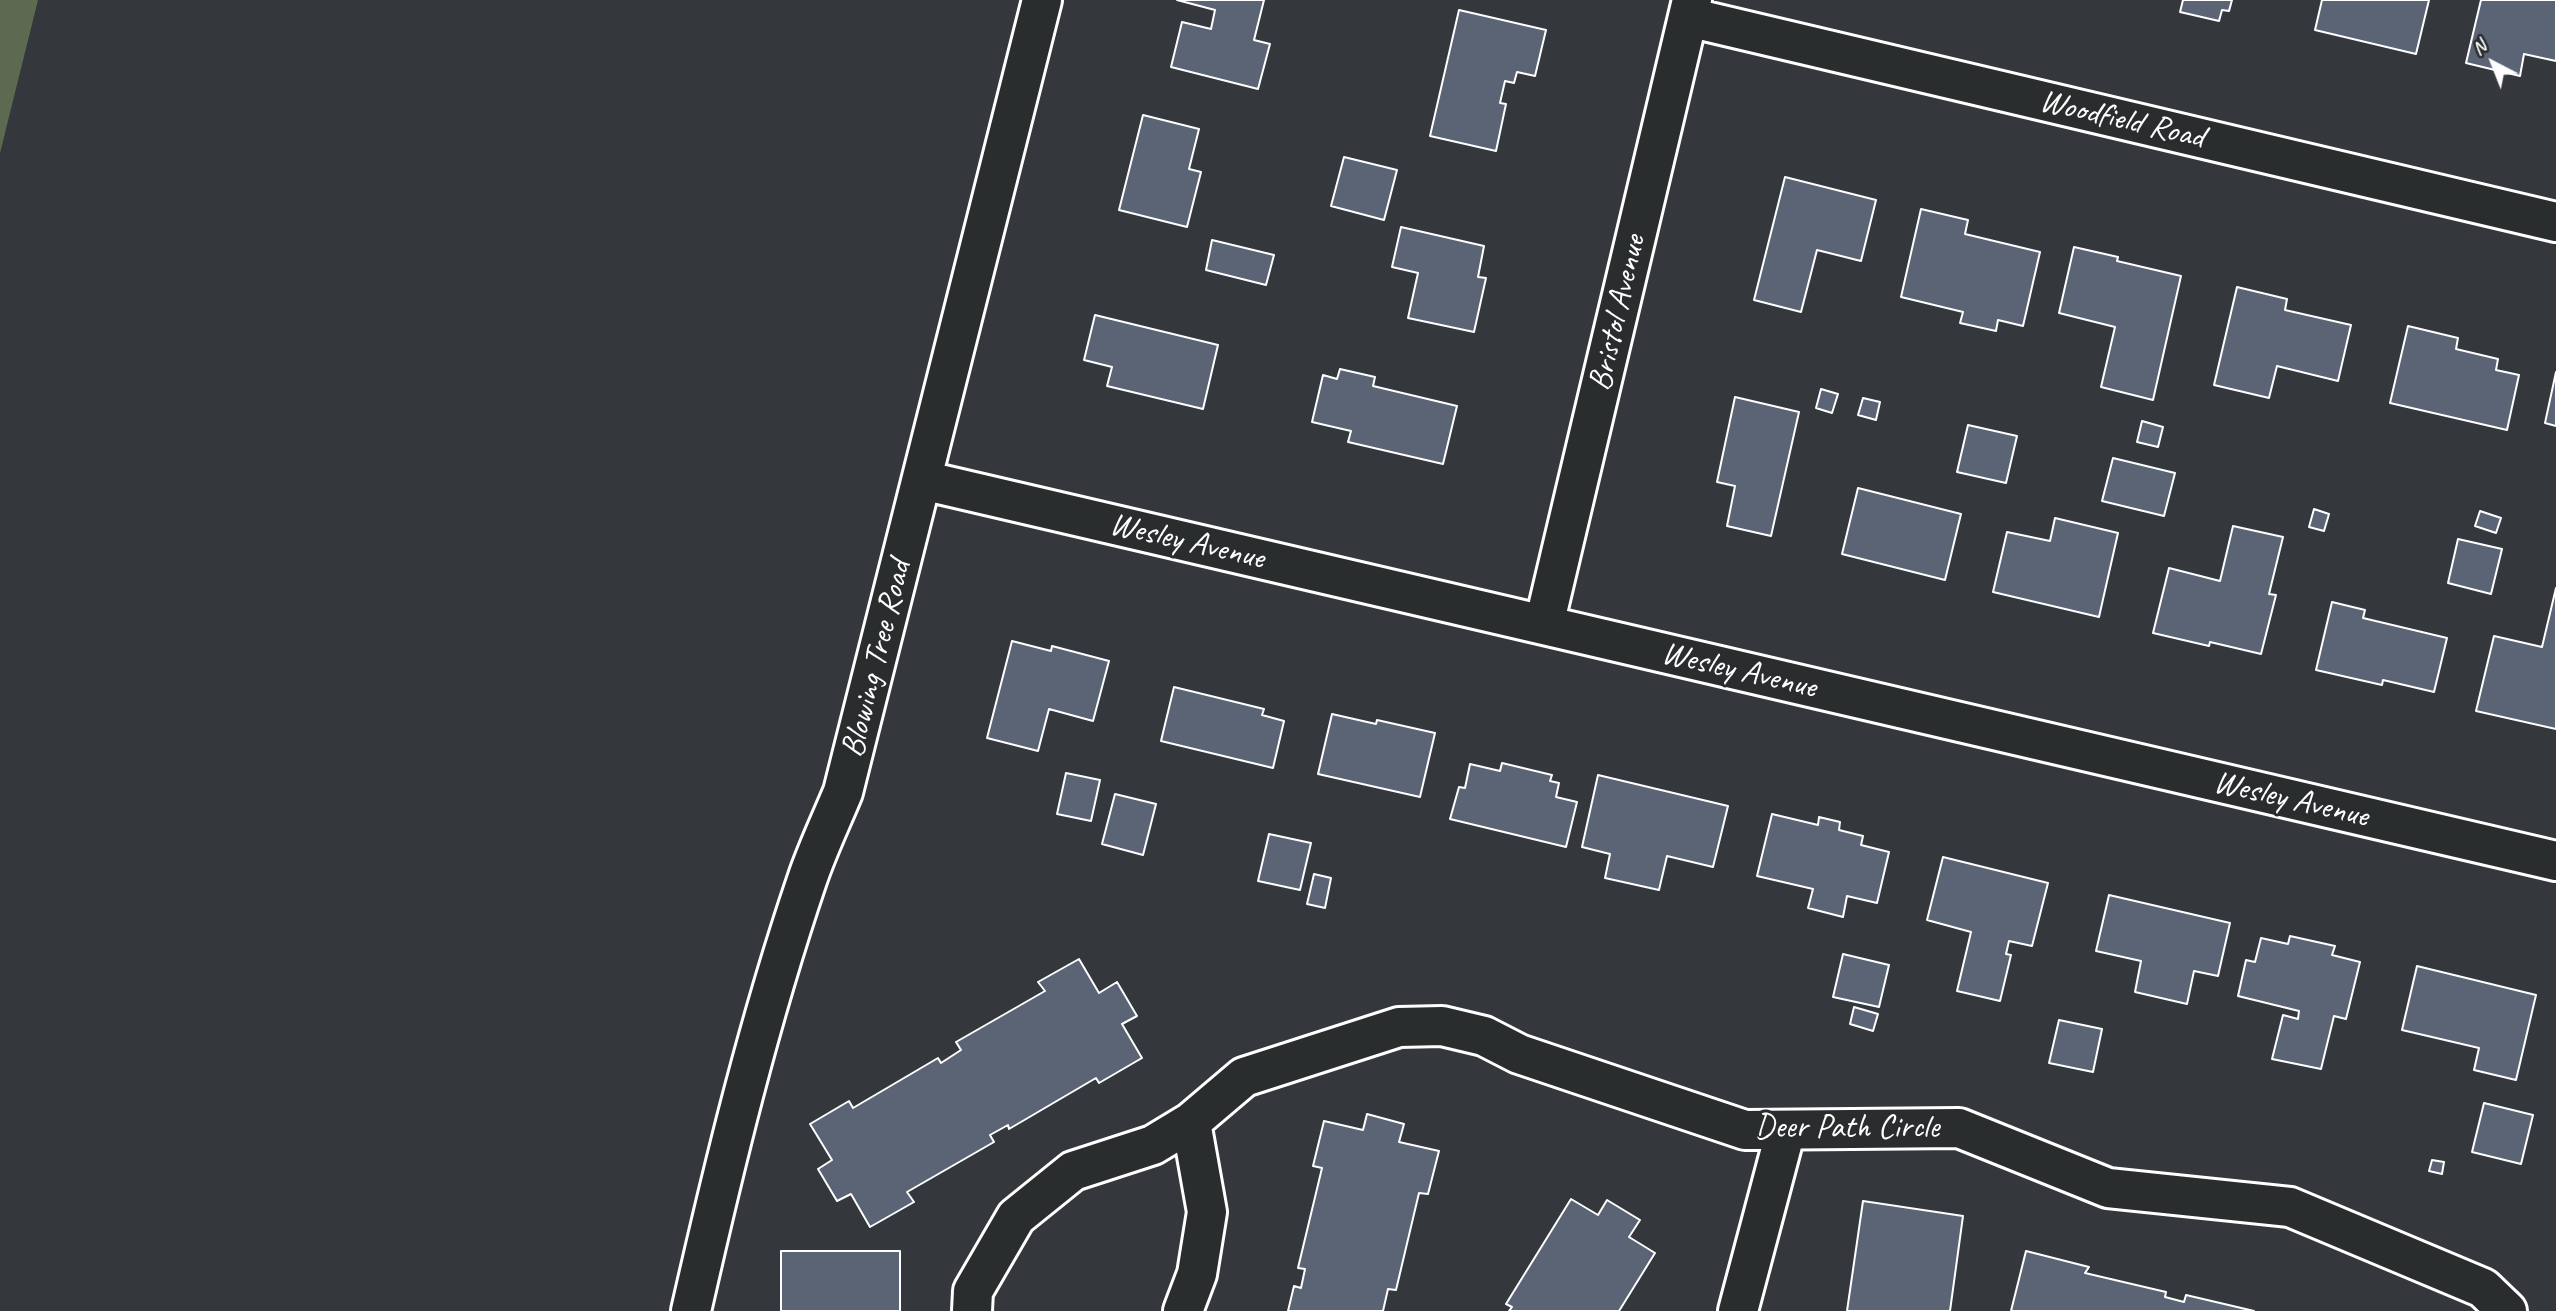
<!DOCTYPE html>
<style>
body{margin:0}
#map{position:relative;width:2556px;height:1311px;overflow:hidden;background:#34383c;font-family:Caveat,sans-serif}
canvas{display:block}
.north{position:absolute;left:2458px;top:28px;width:70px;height:70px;-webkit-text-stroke:5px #2a2d2e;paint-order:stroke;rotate:318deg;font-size:19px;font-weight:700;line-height:28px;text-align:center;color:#fff}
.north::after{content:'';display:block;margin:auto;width:24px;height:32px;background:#fff;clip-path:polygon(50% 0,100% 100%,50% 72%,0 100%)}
</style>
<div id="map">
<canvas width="2556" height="1311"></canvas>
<div class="north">N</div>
</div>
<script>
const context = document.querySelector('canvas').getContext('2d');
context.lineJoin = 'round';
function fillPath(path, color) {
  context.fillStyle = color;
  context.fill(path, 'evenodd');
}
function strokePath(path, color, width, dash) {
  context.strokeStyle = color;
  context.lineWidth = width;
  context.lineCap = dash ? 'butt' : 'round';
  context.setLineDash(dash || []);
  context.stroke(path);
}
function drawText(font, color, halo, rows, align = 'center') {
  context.font = font + ' Caveat,sans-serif';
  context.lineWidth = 6;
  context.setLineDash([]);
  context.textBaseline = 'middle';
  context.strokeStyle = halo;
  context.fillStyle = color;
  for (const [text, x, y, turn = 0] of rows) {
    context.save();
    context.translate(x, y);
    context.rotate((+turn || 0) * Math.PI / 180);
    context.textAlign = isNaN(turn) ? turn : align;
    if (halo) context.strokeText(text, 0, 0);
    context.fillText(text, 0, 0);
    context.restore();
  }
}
const green = new Path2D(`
 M0,0H38L0,153Z`);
const building = new Path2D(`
 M1177,0H1264L1254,40L1270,44L1258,89L1171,67L1182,22L1211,29L1215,10Z
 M2183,0H2232L2229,11L2222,10L2219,21L2180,12Z
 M2322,0H2429L2416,54L2315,30Z
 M2481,0H2556V61L2524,54L2520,76L2466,63Z
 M1459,10L1546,30L1535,76L1517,72L1514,83L1505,81L1500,103L1506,104L1496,151L1430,136Z
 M1143,115L1199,129L1189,169L1201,172L1187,227L1119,210Z
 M1344,157L1397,170L1384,220L1331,206Z
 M1785,177L1876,200L1861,261L1817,250L1801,312L1754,300Z
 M1921,209L1968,220L1965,234L2040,252L2023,326L1998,320L1996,331L1960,323L1963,312L1901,297Z
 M1401,227L1484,246L1478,277L1486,278L1474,332L1408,318L1418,273L1392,267Z
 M1212,240L1274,255L1266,285L1206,270Z
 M2074,247L2118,257L2117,261L2181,276L2153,400L2101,387L2115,327L2059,313Z
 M2237,287L2287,299L2285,310L2351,325L2338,381L2277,366L2269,398L2214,385Z
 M1095,315L1218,345L1203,409L1107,386L1112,367L1084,360Z
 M2408,326L2458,338L2456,349L2498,359L2496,370L2519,375L2507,430L2390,403Z
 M1340,369L1375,377L1373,386L1457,406L1443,464L1348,442L1351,431L1312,422L1323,375L1337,379Z
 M2556,372V426L2545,423Z
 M1821,389L1838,394L1832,413L1816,408Z
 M1735,397L1799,412L1771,536L1727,526L1735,486L1717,482Z
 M1863,398L1880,402L1876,420L1858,415Z
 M2142,421L2163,427L2158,447L2137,442Z
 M1968,425L2017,436L2006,483L1957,472Z
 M2113,458L2175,473L2164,516L2102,501Z
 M1858,488L1961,514L1945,580L1842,554Z
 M2314,509L2329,514L2324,531L2309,527Z
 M2480,511L2501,518L2496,533L2475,526Z
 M2055,518L2118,533L2099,617L1993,592L2007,532L2050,541Z
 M2233,526L2283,537L2269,594L2276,595L2261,654L2210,642L2209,646L2153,633L2169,568L2220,581Z
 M2458,539L2502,549L2491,594L2448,583Z
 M2556,588V729L2476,711L2494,636L2542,647Z
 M2332,602L2365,610L2363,618L2447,638L2434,692L2383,680L2382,685L2316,670Z
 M1012,641L1051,651L1052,646L1109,661L1093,721L1049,709L1038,751L987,738Z
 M1174,687L1264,709L1262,715L1284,721L1273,768L1161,741Z
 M1332,714L1376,724L1377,720L1435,733L1420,797L1318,774Z
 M1502,763L1552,775L1550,781L1559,783L1556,797L1577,802L1566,847L1450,819L1459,787L1465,788L1470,764L1500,771Z
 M1066,773L1100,780L1091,821L1057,814Z
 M1598,775L1728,806L1713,867L1667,856L1659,890L1605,878L1610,854L1582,847Z
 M1115,794L1156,804L1143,855L1102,844Z
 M1772,814L1818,825L1819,817L1840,822L1839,830L1863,836L1861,845L1889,852L1877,903L1847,896L1843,917L1808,908L1813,889L1757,876Z
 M1269,834L1311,843L1300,890L1258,881Z
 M1943,857L2048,883L2032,946L2009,941L2006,954L2011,955L2000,1001L1957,991L1971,932L1927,920Z
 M1314,874L1331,878L1325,908L1307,904Z
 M2109,895L2230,923L2218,976L2194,971L2187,1004L2135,992L2141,961L2096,951Z
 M2290,936L2335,946L2332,955L2360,962L2346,1019L2334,1016L2321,1069L2272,1059L2283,1015L2298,1019L2299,1011L2238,996L2246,960L2255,962L2261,938L2288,944Z
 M1843,954L1889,965L1879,1007L1833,997Z
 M1079,959L1099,993L1117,982L1137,1016L1122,1024L1142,1058L1099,1083L1096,1078L1009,1129L1008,1125L990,1135L994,1142L907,1192L914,1202L870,1227L851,1194L837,1201L818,1169L832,1160L810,1124L849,1101L853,1108L938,1058L941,1063L961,1050L956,1042L1045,991L1038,982Z
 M2417,966L2536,995L2516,1080L2474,1070L2479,1048L2402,1030Z
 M1854,1007L1878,1014L1873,1031L1850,1024Z
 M2059,1020L2102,1029L2093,1072L2049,1063Z
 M2484,1103L2533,1115L2521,1164L2472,1152Z
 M1367,1114L1404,1124L1399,1142L1439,1151L1428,1194L1419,1193L1396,1290L1388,1289L1383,1311H1288L1294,1286L1301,1288L1305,1269L1298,1268L1322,1168L1313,1166L1324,1121L1363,1130Z
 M2432,1160L2444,1162L2442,1174L2429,1171Z
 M1571,1199L1598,1215L1607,1200L1640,1220L1629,1237L1655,1253L1619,1311H1509L1512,1307L1506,1304Z
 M1863,1201L1963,1216L1950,1311H1847Z
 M781,1251H900V1311H781Z
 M2026,1251L2089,1267L2085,1273L2166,1292L2165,1297L2184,1302L2186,1295L2254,1311H2011Z`);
const street = new Path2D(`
 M1688,17L2556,222
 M922,480L2556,861
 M1544,625L1692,0
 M691,1311C724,1166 759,1021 807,880C817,850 831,821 843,792L1042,0
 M972,1311L973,1291L1016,1217L1073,1171L1153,1145L1191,1122L1244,1077L1399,1027L1442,1026L1484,1036L1519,1054L1745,1130L1959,1128L2108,1188L2290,1207L2483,1288L2507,1311
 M1183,1311L1197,1274L1207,1212L1191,1122
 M1738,1311L1786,1130`);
const streetNames = [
 ["Woodfield Road",2122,120,13],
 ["Bristol Avenue",1618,313,-77],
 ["Wesley Avenue",1187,542,13],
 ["Blowing Tree Road",877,659,-76],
 ["Wesley Avenue",1739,671,13],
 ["Wesley Avenue",2291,800,13],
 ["Deer Path Circle",1847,1128]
];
fillPath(green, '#5d6a51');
fillPath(building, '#5a6475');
strokePath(building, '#fff', 2);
strokePath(street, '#fff', 44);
strokePath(street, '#2a2d2e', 38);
drawText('33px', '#fff', '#2a2d2e', streetNames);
</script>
